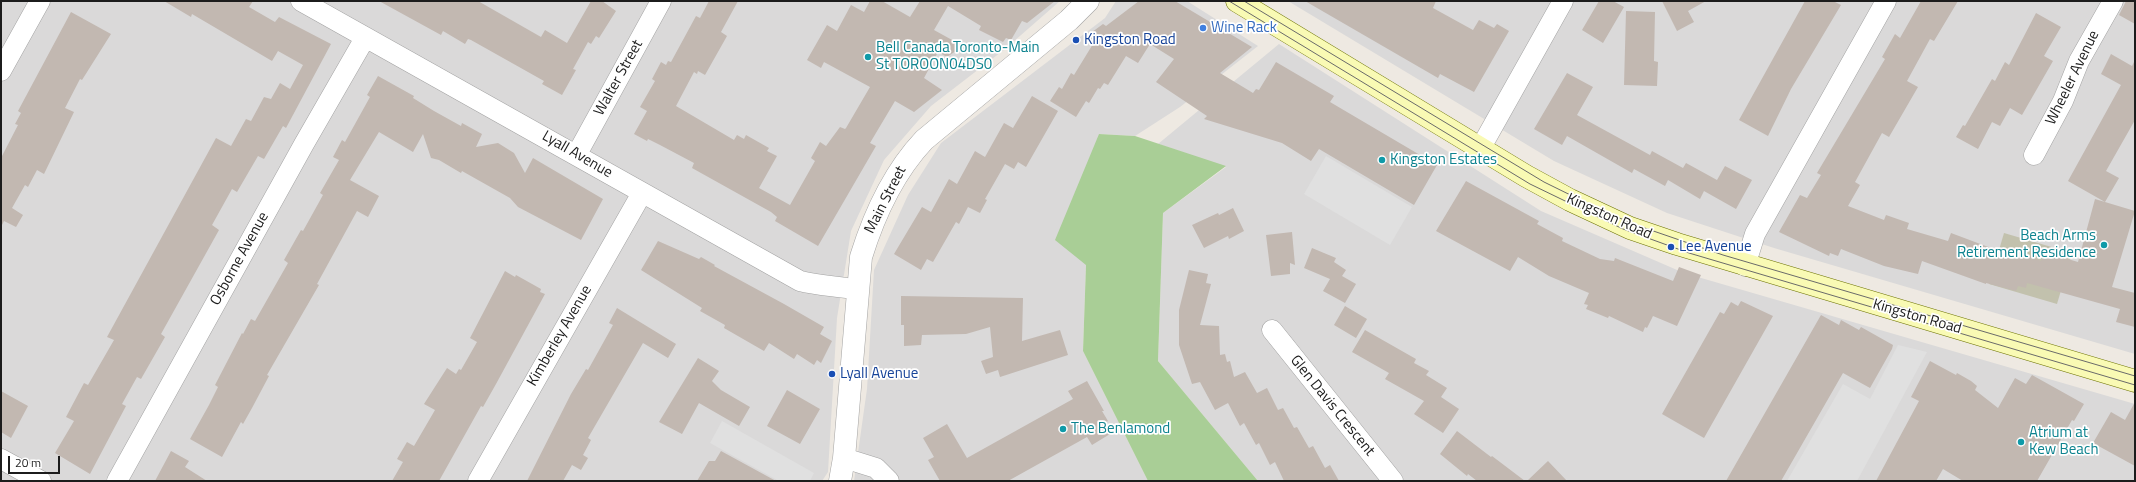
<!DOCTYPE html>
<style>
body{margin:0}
#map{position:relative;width:2136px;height:482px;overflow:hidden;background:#eee9e2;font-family:"Titillium Web",sans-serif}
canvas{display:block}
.frame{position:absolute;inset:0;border:2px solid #1c1c1c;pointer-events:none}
.scale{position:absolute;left:8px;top:456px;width:52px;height:18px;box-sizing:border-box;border:2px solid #1c1c1c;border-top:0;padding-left:5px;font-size:12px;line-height:14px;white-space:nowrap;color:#1c1c1c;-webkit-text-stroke:3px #fff;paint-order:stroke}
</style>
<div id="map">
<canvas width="2136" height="482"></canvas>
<div class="frame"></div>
<div class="scale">20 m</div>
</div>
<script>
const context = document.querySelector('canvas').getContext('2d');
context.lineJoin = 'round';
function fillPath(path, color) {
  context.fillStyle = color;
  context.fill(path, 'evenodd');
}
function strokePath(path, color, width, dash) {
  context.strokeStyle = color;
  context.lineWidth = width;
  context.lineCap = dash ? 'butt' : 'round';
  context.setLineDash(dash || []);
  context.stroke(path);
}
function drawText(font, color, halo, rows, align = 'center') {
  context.font = font + ' "Titillium Web",sans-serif';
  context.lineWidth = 3.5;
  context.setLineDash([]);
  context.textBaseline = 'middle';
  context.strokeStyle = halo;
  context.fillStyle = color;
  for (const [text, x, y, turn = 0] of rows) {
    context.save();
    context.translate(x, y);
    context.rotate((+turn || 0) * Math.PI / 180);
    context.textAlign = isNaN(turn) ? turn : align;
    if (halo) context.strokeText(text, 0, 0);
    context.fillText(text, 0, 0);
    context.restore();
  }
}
const residential = new Path2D(`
 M1,1H1060L1005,49L931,106L884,160L851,231L837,318L828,472L822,481H1Z
 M1116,1H1187L1258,46L1180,107L1135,136L1099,134L1086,265L1083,351L1148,481H854L867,389L874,270L908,195L941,143L1105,18Z
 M1288,1H2135V354L1774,248L1667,213L1554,161Z
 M1279,44L1541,211L1684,273L2135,404V481H1258L1158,361L1163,213L1226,167L1158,144Z`);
const construction = new Path2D(`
 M2004,233L2072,253L2057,304L1989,284Z`);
const forest = new Path2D(`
 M1099,134L1135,136L1226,166L1163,213L1158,361L1258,481H1148L1083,351L1086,265L1055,240Z`);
const parking = new Path2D(`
 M1326,156L1412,207L1390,245L1304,194Z
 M1898,345L1927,352L1857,481H1787L1843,384L1870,399Z
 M722,421L814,473L810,481H779L710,443Z`);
const building = new Path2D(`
 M164,1H253L249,7L275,22L279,17L331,44L286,128L283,126L264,159L258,156L237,192L232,189L212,225L219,230L161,334L165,337L141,379L137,377L122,404L126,406L90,474L55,453L74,421L66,417L84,383L88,385L114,340L107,337L216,138L231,146L246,119L251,121L264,97L271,99L280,83L290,89L303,65L278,51L272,61L192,14L191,17Z
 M379,1H478L541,37L545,30L567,43L591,1H602L616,11L599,38L596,36L591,44L588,42L573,69L576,70L562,95L542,84L544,81L471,40L468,39L465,44L443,31L441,35Z
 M709,1H738L721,32L727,36L705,75L698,71L697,74L694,72L676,106L734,140L737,135L744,139L746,135L769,148L767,151L777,156L759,188L790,205L815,161L811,158L820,142L826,146L840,127L845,129L846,128L870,87L824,62L821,68L807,60L827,25L837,31L851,5L864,12L870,1H882L910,17L920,1H1055L1027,23L1022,21L1011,40L1006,38L1003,42L979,30L981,26L948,6L934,30L963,46L947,57L938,52L924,78L942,90L914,112L895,101L870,143L876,146L818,246L775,221L777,217L771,212L692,168L694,163L660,145L648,139L647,141L634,134L647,111L640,107L655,81L652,79L661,62L666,65L668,61L671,62L696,16L700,18Z
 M1139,1H1175L1252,47L1220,73L1253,93L1256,89L1259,90L1276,62L1334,96L1330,102L1437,165L1414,205L1319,149L1311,161L1282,143L1204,119L1207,116L1156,82L1174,59L1150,44L1138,63L1126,56L1108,85L1104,83L1100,89L1098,88L1089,103L1086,101L1076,117L1050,101L1059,87L1062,89L1071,73L1074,75L1093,44L1084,38L1103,24L1106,26Z
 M1305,1H1436L1433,8L1473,30L1479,20L1494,28L1497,24L1509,31L1474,92L1440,74L1438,78Z
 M1599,1H1613L1624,7L1603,43L1582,30Z
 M1662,1H1706L1688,11L1694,22L1677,31Z
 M1805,1H1833L1841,5L1791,89L1768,136L1739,120Z
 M1921,1H1958L1934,41L1930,39L1907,81L1918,87L1889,137L1882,133L1855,182L1860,185L1848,206L1884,220L1886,215L1909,223L1907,229L1948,241L1951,233L1999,251L2000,247L2024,253L2041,261L2044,252L2078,262L2095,199L2135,211L2112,287L2135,293V327L2116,322L2120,309L2027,283L2026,288L2018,286L2016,291L1986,283V284L1922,261L1918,274L1884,266L1841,249L1838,256L1830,253L1829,256L1779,232L1800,195L1807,198L1821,175L1817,173L1885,59L1882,57L1895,34L1900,38Z
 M2126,1H2135V24L2119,15Z
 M1626,11L1655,12L1654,61L1658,62L1657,86L1624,85Z
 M71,12L111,34L82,80L80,79L65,108L74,112L44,174L37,170L28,187L25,185L12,208L23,215L16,227L4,221L1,227V158L18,125L15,124L21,113L18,111Z
 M2036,13L2061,27L2044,56L2053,61L2022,115L2010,108L2000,126L1992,122L1978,149L1956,137L1963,125L1965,126L1992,79L1995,81L2005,62L2009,65Z
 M2111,54L2132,66L2135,60V120L2106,171L2119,178L2105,202L2068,181L2121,85L2101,74Z
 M1567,73L1593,87L1577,115L1650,155L1652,151L1683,168L1686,163L1717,180L1725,166L1752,180L1736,209L1704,191L1700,199L1668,180L1665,186L1634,169L1632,173L1567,136L1562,145L1534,129Z
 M378,76L414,96L413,98L434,111L461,126L462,123L482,134L476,147L498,143L514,153L525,173L533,158L603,199L581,240L518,207L510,198L462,171L461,173L439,160L431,158L423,134L413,152L379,132L350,180L379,196L368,217L357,211L317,284L319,285L267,375L269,376L252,408L243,424L241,422L222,457L190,439L209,405L218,387L215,385L242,333L243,334L251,319L255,321L288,263L284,260L301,230L303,231L323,195L320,193L339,160L333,157L342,140L345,142L370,97L367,95Z
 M1032,96L1058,111L1026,167L1018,162L1014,169L1005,164L985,199L987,200L980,213L968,207L959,224L956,222L933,262L927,259L921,270L894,254L922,207L931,212L949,179L957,184L975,151L985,157L1004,123L1013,128Z
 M1466,181L1539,221L1537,224L1563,238L1562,241L1600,259L1614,261L1615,258L1673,281L1679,267L1701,275L1677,326L1653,316L1647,328L1645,327L1643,332L1609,316L1608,318L1586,309L1588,305L1584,304L1589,293L1549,276L1518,257L1510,271L1436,231Z
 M1233,208L1244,231L1229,239L1228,236L1204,248L1192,225L1218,213L1219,215Z
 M1292,232L1295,265L1290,263V274L1271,276L1266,235Z
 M658,241L699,259L701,257L715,265L714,266L784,304L824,327L820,334L832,341L821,363L817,360L814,365L797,354L794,359L769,343L764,351L724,328L725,325L700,311L702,308L641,270Z
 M1312,248L1336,258L1334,262L1346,270L1342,276L1356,284L1345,303L1323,291L1330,279L1304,268Z
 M1189,270L1208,274L1206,283L1211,284L1200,325L1219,326L1220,355L1225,354L1227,362L1230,361L1234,377L1245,372L1257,393L1267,388L1278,410L1283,408L1294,428L1297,427L1309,448L1313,446L1325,468L1330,465L1339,481H1284L1275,462L1270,465L1259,443L1256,445L1244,423L1240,426L1228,403L1215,410L1200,382L1192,384L1179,345V310Z
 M505,271L515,277L516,275L541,289L540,292L545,294L496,384L483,407L481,406L439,481H392L403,462L397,459L407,442L414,446L435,410L424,404L447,368L456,374L459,369L461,370L477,342L470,338Z
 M901,296L1023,298L1022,341L1060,330L1068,355L1000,377L998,370L986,374L981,361L993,357L990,327L966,334L922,335L921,345L904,346V325H901Z
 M1741,301L1773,316L1704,438L1662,414L1720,312L1724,314L1731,302L1738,306Z
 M1345,306L1367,319L1356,338L1334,325Z
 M617,308L676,344L668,358L643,343L588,438L591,440L583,455L588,458L581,470L572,465L563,481H527L571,394L586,369L588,370L613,325L609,323Z
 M1821,315L1839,325L1841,320L1859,330L1861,327L1893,345L1892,349L1870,388L1843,373L1781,481H1726Z
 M1365,330L1416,359L1414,363L1429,371L1426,375L1447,388L1441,397L1459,409L1443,433L1414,414L1424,401L1385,379L1389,373L1352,352Z
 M698,358L719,371L712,381L721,390L750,407L739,426L699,403L682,434L659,422Z
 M1930,361L1956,375L1957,373L1971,381L1977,386L1975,390L1998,408L2015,378L2026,384L2032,375L2084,404L2074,421L2072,420L2037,481H1963L1943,469L1936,481H1876L1919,401L1911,397Z
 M1087,381L1104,411H1102L1108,421L1104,423L1110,434L1092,445L1087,437L1008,481H940L928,460L934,457L923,438L947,424L967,458L1073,399L1068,391Z
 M787,390L820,409L800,444L767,426Z
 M1,391L28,406L11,438L1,432Z
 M2135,402V466L2093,443L2111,412L2125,420Z
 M1457,431L1491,457L1492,456L1525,481H1477L1468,474L1467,476L1440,454Z
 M171,451L189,461L185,467L207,481H155Z
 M721,451L776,481H697L709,461H715Z
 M1548,461L1567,481H1527Z`);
const minor = new Path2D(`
 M301,1L800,281C819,286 839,286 858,290
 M1,71L40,1
 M1480,149L1563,1
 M577,154L661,1
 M2034,155L2063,101L2079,61L2113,1
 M1745,266L1755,234L1886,1
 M1272,330L1393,481
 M844,458L876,468L889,481
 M1,459L41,481
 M117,481L304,144L365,38
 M478,481L642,193`);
const tertiary = new Path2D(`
 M840,481L844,458L861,257C874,215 893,173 924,140L1069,20L1088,1`);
const secondary = new Path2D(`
 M1237,1L1526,176L1570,200L1630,228L1677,244L2135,381`);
const tram = new Path2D(`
 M1229,1L1530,184L1623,229L1689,253L2135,385
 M1244,1L1544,182L1603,211L1636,225L1723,255L2135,376`);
const markers = [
 [1203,28,4,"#3f7fe0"],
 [1076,40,4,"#1a4fb4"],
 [868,57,4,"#0f9aa8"],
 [1382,160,4,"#0f9aa8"],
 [2104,245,4,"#0f9aa8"],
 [1671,247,4,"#1a4fb4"],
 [832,374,4,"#1a4fb4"],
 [1063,429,4,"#0f9aa8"],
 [2021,442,4,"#0f9aa8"]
];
const shopNames = [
 ["Wine Rack",1211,28]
];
const transitNames = [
 ["Kingston Road",1084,40],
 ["Lee Avenue",1679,247],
 ["Lyall Avenue",840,374]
];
const cultureNames = [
 ["Bell Canada Toronto-Main",876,48],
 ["St TOROON04DS0",876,65],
 ["Kingston Estates",1390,160],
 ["Beach Arms",2096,236,"right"],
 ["Retirement Residence",2096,253,"right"],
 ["The Benlamond",1071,429],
 ["Atrium at",2029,433],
 ["Kew Beach",2029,450]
];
const streetNames = [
 ["Walter Street",619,78,-61],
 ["Wheeler Avenue",2073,78,-64],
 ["Lyall Avenue",577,155,30],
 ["Main Street",886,200,-63],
 ["Kingston Road",1609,217,24],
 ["Osborne Avenue",240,259,-61],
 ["Kingston Road",1917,317,16],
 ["Kimberley Avenue",560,336,-60],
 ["Glen Davis Crescent",1332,406,51]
];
fillPath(residential, '#dad9d9');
fillPath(construction, '#c2c1ad');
fillPath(forest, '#a9ce96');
fillPath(parking, '#e0e0e0');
fillPath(building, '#c2b8b1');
strokePath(minor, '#a3a3a3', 21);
strokePath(tertiary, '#a3a3a3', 23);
strokePath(secondary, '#6c7204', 23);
strokePath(minor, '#fff', 20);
strokePath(tertiary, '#fff', 22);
strokePath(secondary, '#f9fab4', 22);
strokePath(tram, '#6a6a6a', 1);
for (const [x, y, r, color] of markers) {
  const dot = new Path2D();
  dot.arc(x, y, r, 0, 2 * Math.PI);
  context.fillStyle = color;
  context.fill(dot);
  strokePath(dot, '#fff', 1.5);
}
drawText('15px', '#366cbe', '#fff', shopNames, 'left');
drawText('15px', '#164399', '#fff', transitNames, 'left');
drawText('15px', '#0d838f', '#fff', cultureNames, 'left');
drawText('15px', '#1c1c1c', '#fff', streetNames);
</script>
